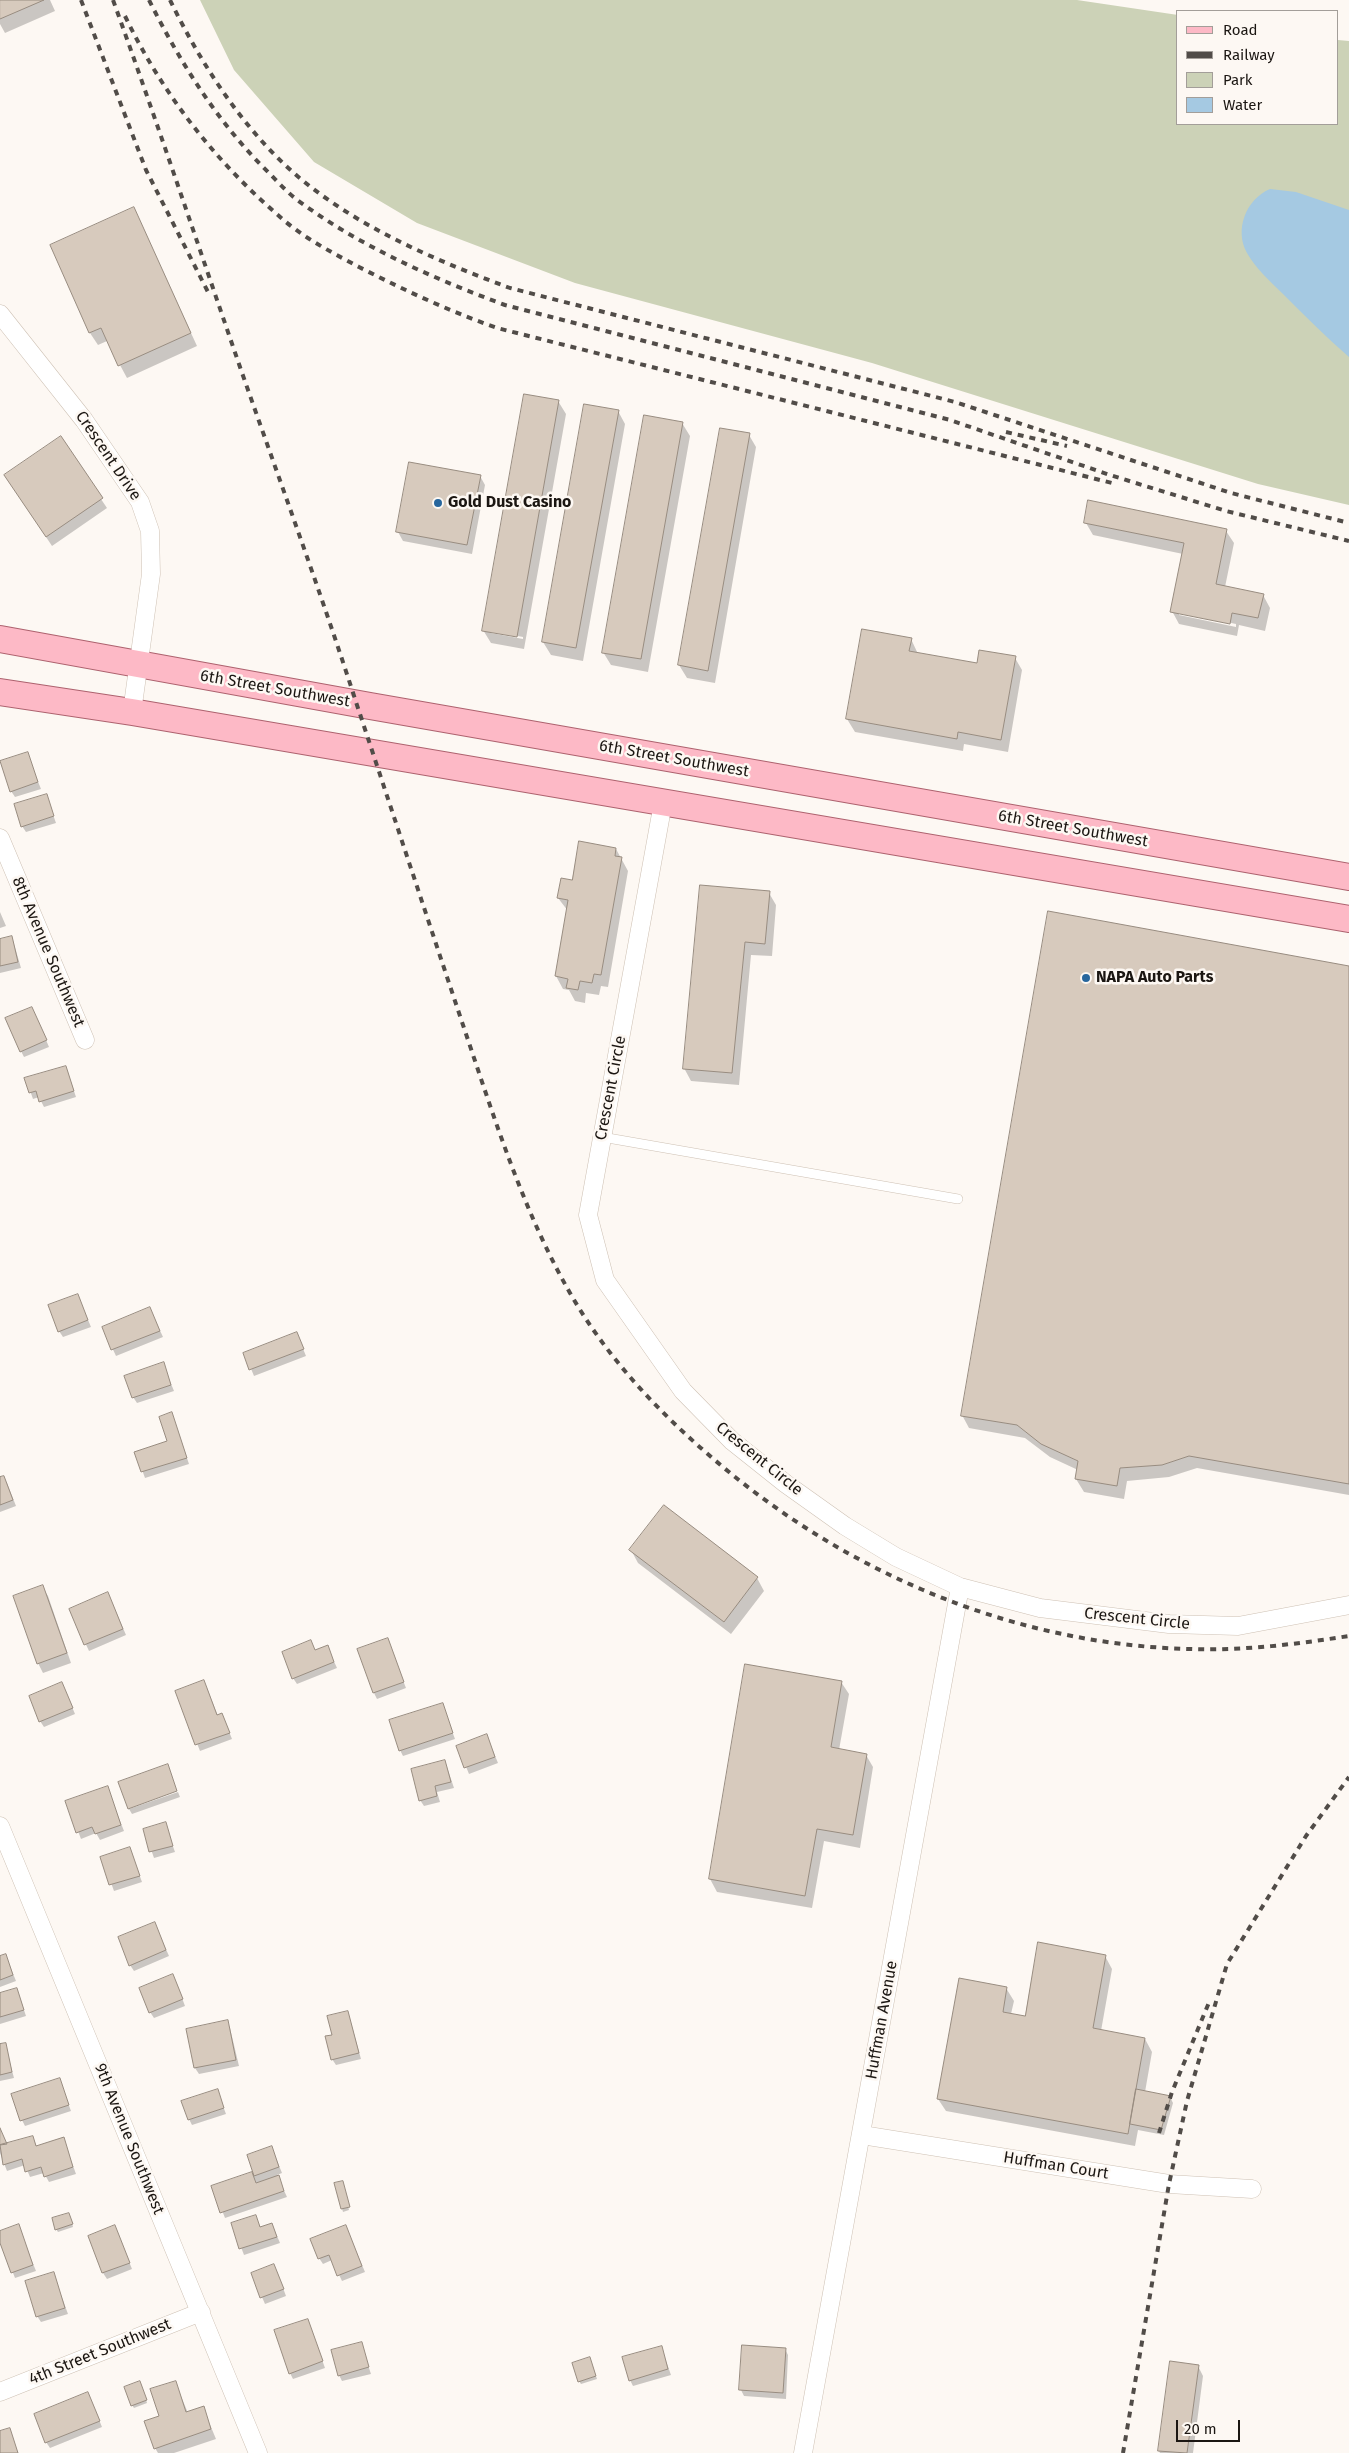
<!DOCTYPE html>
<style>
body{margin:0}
#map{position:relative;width:1349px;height:2453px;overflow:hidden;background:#fdf8f3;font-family:"Fira Sans",sans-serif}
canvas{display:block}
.legend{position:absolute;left:1176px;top:10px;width:162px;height:115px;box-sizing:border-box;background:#fdf8f3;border:1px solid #a39e99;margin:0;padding:6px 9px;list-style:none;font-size:15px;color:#1b1612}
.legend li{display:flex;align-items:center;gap:10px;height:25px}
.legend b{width:25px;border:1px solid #a39e99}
.scale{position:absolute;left:1176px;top:2420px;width:64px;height:22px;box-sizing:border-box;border:2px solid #1b1612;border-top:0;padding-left:6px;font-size:15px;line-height:18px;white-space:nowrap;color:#1b1612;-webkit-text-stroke:4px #fdf8f3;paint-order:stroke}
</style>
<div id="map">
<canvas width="1349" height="2453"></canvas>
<ul class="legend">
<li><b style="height:6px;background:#fdb9c6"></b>Road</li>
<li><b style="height:6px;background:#514c48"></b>Railway</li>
<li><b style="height:14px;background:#ccd2b7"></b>Park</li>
<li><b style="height:14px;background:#a5c9e2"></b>Water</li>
</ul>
<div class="scale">20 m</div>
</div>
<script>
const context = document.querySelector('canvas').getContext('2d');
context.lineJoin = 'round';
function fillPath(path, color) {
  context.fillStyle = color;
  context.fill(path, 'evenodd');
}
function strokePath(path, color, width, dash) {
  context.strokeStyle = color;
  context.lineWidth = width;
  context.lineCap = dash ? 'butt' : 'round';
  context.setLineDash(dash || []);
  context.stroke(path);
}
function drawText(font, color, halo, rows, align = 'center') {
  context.font = font + ' "Fira Sans",sans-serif';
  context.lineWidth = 5;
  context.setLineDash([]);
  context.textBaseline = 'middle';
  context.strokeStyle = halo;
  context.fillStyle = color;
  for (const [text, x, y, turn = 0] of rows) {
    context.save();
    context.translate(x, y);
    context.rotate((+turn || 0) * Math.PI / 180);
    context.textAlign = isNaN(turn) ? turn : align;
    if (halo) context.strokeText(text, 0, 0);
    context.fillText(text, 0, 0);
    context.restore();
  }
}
const green = new Path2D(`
 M200,0H1077L1178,15V124H1338V40L1349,41V505L1258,484L872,363L575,283L417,223L314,162L234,70Z`);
const water = new Path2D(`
 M1270,189L1296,192L1349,210V357C1326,337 1304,315 1282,293C1270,281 1256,269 1247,253C1234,230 1246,199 1270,189Z`);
const shadow = new Path2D(`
 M0,0H50L55,11L5,33L0,24Z
 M134,209L197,346L127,378L107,341L98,345L90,333L51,246Z
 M558,401L566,414L524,649L491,643L483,630ZM491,631L523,637V639L491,633Z
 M618,411L625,424L583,661L551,655L543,642Z
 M682,423L690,436L648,672L611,665L603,652Z
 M749,435L756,447L715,683L687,678L679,665Z
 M60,438L107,508L52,546L11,484Z
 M480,476L485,485L472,554L403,541L398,532Z
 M1086,523L1226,531L1234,543L1225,587L1263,595L1270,608L1265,631L1239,625L1237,636L1179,624L1172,611L1183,554L1093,535ZM1179,612L1236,624V627L1179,615Z
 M911,639L918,654L978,664L1015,658L1022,670L1008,752L964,744L963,751L855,732L847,719Z
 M27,754L41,789L15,797L11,791Z
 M46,795L56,823L26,832L22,826Z
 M616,849L628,871L608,987L601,986L599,995L586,993L585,1003L575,1001L569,990L563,989L556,976L568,911L558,898Z
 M702,886L769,893L776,905L772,956L751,955L739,1085L691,1081L684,1068Z
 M0,912L6,926L0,928Z
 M12,937L21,968L0,973V940Z
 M1349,968V1495L1197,1468L1169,1477L1127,1481L1124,1499L1084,1492L1076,1479L1078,1470L1050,1457L1025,1438L969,1428L962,1415Z
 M35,1014L49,1047L24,1057L21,1051Z
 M66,1067L76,1097L44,1107L39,1097L33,1099L26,1079Z
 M78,1296L91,1327L63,1337L59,1331Z
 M150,1309L163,1337L116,1356L103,1328Z
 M297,1334L306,1356L254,1376L245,1354Z
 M163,1364L174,1391L137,1403L133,1397Z
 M172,1414L189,1464L145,1478L136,1453L168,1442Z
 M0,1478L7,1483L16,1506L0,1512Z
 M631,1550L757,1578L764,1591L731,1634L638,1563Z
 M42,1587L48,1596L71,1663L43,1673L38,1663Z
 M111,1600L126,1635L89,1651L70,1610Z
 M387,1640L406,1688L377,1699L374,1693Z
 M327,1646L337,1668L297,1684L293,1678L315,1651Z
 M841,1682L849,1694L839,1750L866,1755L873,1767L860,1848L824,1841L812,1908L717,1892L710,1879Z
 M207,1688L218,1716L222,1714L232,1739L200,1751L177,1692Z
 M65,1690L75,1714L44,1727L40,1721Z
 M442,1704L455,1739L403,1756L400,1750Z
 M487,1736L498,1763L469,1774L458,1747Z
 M445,1761L454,1788L437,1792L440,1802L424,1806L420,1800Z
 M107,1788L124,1831L100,1840L96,1833L81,1839L67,1802Z
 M178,1792L180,1797L132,1814L129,1809Z
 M165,1824L175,1852L154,1858L144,1829Z
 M130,1849L142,1882L114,1891L102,1858Z
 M157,1929L169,1956L134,1971L130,1965Z
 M6,1956L16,1981L0,1987V1958Z
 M1105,1956L1112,1969L1101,2031L1145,2039L1152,2052L1145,2092L1170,2097L1173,2103L1164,2135L1138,2130L1135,2146L946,2111L938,2099L1006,1988L1014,2001L1011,2014L1026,2017Z
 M176,1982L185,2006L154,2018L150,2012Z
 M17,1989L26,2016L0,2024V1994Z
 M348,2012L361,2059L336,2065L332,2059L334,2036Z
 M227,2022L230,2028L239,2066L199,2074L195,2068L187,2030Z
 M5,2044L14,2078L0,2081V2045Z
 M59,2079L71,2111L25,2126L22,2120Z
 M217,2090L226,2114L192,2125L189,2119Z
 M0,2130L6,2144L33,2137L37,2147L63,2138L76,2174L49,2182L44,2173L30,2177L25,2165L7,2171L0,2153Z
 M272,2148L282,2173L277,2175L287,2197L225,2218L213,2187L255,2173Z
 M342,2183L349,2210L343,2212L335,2184Z
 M255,2216L261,2228L272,2224L280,2243L244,2255L232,2223Z
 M70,2217L73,2227L58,2232L56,2229Z
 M18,2226L36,2271L15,2278L0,2239V2232Z
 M115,2227L132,2269L107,2279L103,2273Z
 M346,2227L365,2272L342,2281L332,2260L323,2264L319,2258Z
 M277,2272L286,2296L265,2304L252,2274Z
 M53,2273L68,2314L41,2322L37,2316Z
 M310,2326L325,2368L293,2379L290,2373Z
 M361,2344L371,2374L342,2381L339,2375Z
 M661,2347L671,2375L633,2386L630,2380Z
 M785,2349L788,2355L786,2399L744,2396L741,2390Z
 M591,2361L597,2379L581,2384L579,2381Z
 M1171,2363L1198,2366L1203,2376L1193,2453H1160L1159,2451Z
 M175,2382L188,2413L203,2408L216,2439L174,2453H158L155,2448L161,2417Z
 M141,2385L147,2403L134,2408L132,2405Z
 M91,2400L102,2427L50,2448L46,2442Z`);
const building = new Path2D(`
 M0,0H44L0,19Z
 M134,207L191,333L118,366L101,328L89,333L50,245Z
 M524,394L559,400L517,637L482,631Z
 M584,404L619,410L576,648L542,642Z
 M644,415L683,422L641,659L602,653Z
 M720,428L750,433L708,671L678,665Z
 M61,436L103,498L46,537L4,475Z
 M409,462L481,475L467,545L396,532Z
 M1088,500L1227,529L1216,584L1264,594L1258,618L1232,613L1230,624L1170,612L1184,543L1084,523Z
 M862,629L912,638L909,651L977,663L979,650L1016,656L1001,740L958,732L957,739L846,719Z
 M28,752L38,782L10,792L0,761Z
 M47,794L54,816L21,827L14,804Z
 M579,841L616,848L615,856L622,857L601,975L594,974L592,983L580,981L578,990L566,988L568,979L555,976L568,900L557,898L561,878L572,880Z
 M700,885L770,891L765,944L745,942L732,1073L683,1069Z
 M1048,911L1349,966V1484L1189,1456L1162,1465L1120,1468L1117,1486L1075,1479L1078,1461L1041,1444L1017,1425L961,1416Z
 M12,936L18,962L0,966V939Z
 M32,1007L47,1040L20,1052L5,1018Z
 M66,1066L74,1091L39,1102L36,1091L29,1093L24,1078Z
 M78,1294L88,1320L58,1332L48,1305Z
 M150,1307L160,1331L111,1350L102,1327Z
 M297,1332L304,1349L249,1370L243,1353Z
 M164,1362L171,1385L132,1398L124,1376Z
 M172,1412L187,1458L141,1472L134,1452L167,1441L159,1417Z
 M4,1476L13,1500L0,1505V1477Z
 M664,1505L758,1577L724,1622L629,1550Z
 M43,1585L67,1653L37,1664L13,1596Z
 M108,1592L123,1629L84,1645L69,1609Z
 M388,1638L404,1682L373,1693L357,1649Z
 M311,1640L315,1650L328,1645L334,1662L292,1679L282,1652Z
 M745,1664L842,1681L831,1747L867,1754L853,1835L817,1829L805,1896L709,1879Z
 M204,1680L217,1715L222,1713L230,1733L195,1745L175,1691Z
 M62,1682L73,1708L39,1722L29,1696Z
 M443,1703L453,1733L399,1751L389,1720Z
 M487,1734L495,1757L464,1768L456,1746Z
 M445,1760L451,1782L435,1786L437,1796L419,1801L411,1769Z
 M168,1764L177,1791L128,1809L118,1782Z
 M108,1786L121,1825L95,1834L92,1827L76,1833L65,1801Z
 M166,1822L173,1846L149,1852L143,1829Z
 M130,1847L140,1876L109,1885L100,1857Z
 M155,1922L166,1950L129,1966L118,1937Z
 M1038,1942L1106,1955L1093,2028L1145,2038L1128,2134L937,2099L959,1978L1007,1987L1003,2012L1025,2016Z
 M6,1954L13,1975L0,1980V1956Z
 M173,1974L183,1999L149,2013L139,1988Z
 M17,1988L24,2010L0,2017V1993Z
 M348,2011L359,2053L331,2060L325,2036L332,2035L327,2016Z
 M228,2020L236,2060L194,2068L186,2029Z
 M6,2043L12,2072L0,2075V2044Z
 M60,2078L69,2105L20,2121L11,2094Z
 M218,2089L224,2108L188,2120L181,2101Z
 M1136,2089L1171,2096L1161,2130L1130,2124Z
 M0,2128L7,2144L0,2145Z
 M33,2136L36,2146L64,2137L73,2167L44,2177L41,2167L25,2172L22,2159L3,2165L0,2145Z
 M272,2146L279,2167L254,2176L247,2155Z
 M252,2172L256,2183L279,2175L284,2191L220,2213L211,2186Z
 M343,2181L350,2207L341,2209L334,2183Z
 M69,2213L73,2224L55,2230L52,2218Z
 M256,2215L260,2227L272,2223L277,2237L239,2249L231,2223Z
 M19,2224L33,2265L11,2273L0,2243V2231Z
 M115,2225L130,2263L102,2273L88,2236Z
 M346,2225L362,2266L337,2276L329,2255L318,2259L310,2239Z
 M274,2264L284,2289L260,2298L251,2273Z
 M54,2272L65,2308L36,2317L25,2281Z
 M308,2319L323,2361L289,2374L274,2330Z
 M362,2342L369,2367L338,2376L331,2350Z
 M742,2345L786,2348L783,2393L739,2390Z
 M662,2346L668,2369L629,2381L622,2357Z
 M590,2357L596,2376L578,2382L572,2363Z
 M1170,2361L1199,2365L1187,2453L1158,2451Z
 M140,2381L147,2400L131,2406L124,2387Z
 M176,2381L186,2412L204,2406L211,2429L154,2449L144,2421L159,2416L150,2389Z
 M88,2392L100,2421L45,2443L34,2414Z
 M10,2428L18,2453H0V2431Z`);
const lane = new Path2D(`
 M602,1137L958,1199`);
const street = new Path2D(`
 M0,314L84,420L140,502L150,531L151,574L132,712
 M663,803L588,1215L605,1280L683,1391L732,1441L786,1484L845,1526L896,1557L960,1587L1040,1608L1169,1624L1238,1626L1349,1605
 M0,838L85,1040
 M0,1826L258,2453
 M862,2135L1169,2184L1252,2189
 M0,2392L201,2312
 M803,2453L960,1587`);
const primary = new Path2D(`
 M0,639L370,706L1349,877
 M0,692L132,712L1349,919`);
const rail = new Path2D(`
 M81,0L146,170L209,294
 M113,0C157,122 198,245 240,367C279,479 320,590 356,702C392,811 428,920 464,1028C494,1117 523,1211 570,1293C610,1363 667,1421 729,1472C858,1578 1021,1645 1190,1649C1243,1651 1297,1644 1349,1636
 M149,0C181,64 218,123 269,173C278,182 287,192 296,199C359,246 432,278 505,305L950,420L1110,475L1226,511L1349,541
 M170,0C203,68 248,137 307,184C366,231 440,262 510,288L955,402L1231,493L1349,523
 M125,16C162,93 214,160 279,216C302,237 331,252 359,267C404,290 449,311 497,328L1112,483
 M1006,432L1067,446
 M1159,2133L1172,2092L1210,2000
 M1123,2453L1169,2184L1187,2101L1227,1964L1306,1836L1349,1777`);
const markers = [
 [438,503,5,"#27669d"],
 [1086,978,5,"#27669d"]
];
const streetNames = [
 ["Crescent Drive",108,456,56],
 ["6th Street Southwest",275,689,10],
 ["6th Street Southwest",674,759,10],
 ["6th Street Southwest",1073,829,10],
 ["8th Avenue Southwest",48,952,67],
 ["Crescent Circle",611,1088,-79],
 ["Crescent Circle",759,1459,39],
 ["Crescent Circle",1137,1619,6],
 ["Huffman Avenue",882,2020,-80],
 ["9th Avenue Southwest",129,2139,68],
 ["Huffman Court",1056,2166,9],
 ["4th Street Southwest",100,2352,-22]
];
const poiNames = [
 ["Gold Dust Casino",448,503],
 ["NAPA Auto Parts",1096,978]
];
fillPath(green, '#ccd2b7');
fillPath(water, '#a5c9e2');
fillPath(shadow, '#0003');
fillPath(building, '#d7cabd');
strokePath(building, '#988c80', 1);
strokePath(lane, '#cec1b4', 10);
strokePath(street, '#cec1b4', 19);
strokePath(primary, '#ad626e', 28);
strokePath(lane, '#fff', 9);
strokePath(street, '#fff', 18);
strokePath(primary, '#fdb9c6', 26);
strokePath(rail, '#514c48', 4, [6, 6]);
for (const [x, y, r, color] of markers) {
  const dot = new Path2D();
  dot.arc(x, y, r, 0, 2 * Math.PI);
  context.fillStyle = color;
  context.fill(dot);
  strokePath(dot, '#fdf8f3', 2);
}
drawText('16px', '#1b1612', '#fdf8f3', streetNames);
drawText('bold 16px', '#1b1612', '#fdf8f3', poiNames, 'left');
</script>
